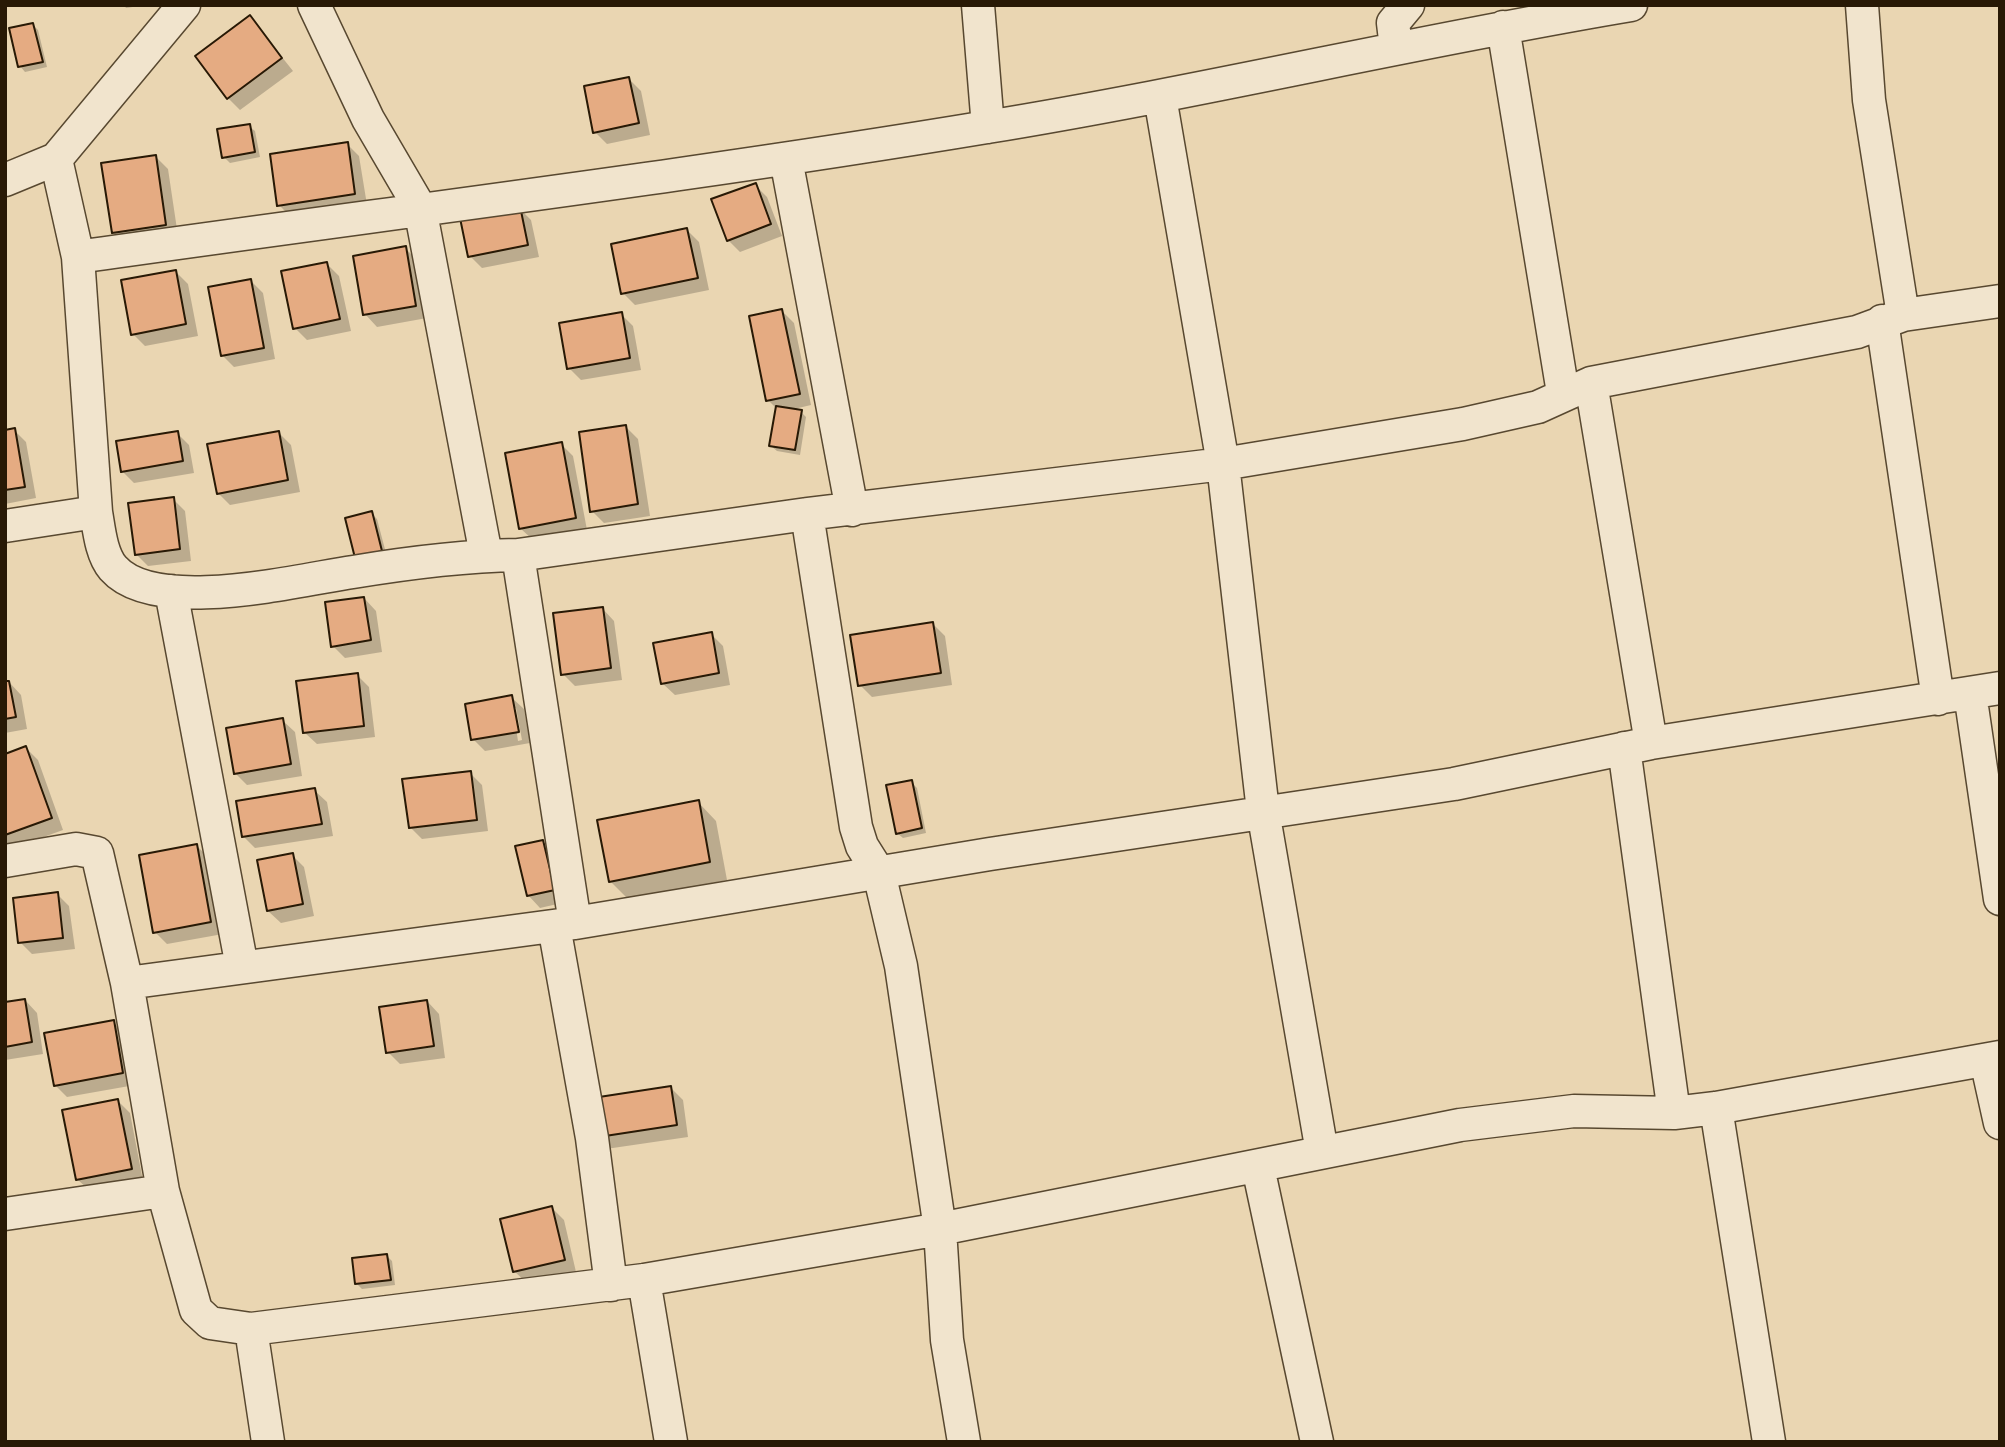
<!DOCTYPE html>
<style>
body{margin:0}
#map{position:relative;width:2005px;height:1447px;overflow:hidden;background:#ead6b2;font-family:"Libre Bodoni",serif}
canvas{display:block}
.frame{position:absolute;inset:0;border:7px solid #281905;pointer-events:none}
</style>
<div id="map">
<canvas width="2005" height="1447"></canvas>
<div class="frame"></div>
</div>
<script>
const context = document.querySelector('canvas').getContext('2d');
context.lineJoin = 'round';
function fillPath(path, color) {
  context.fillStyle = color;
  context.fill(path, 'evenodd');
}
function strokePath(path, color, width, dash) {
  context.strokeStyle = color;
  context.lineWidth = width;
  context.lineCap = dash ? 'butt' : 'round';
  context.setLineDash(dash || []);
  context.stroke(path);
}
const shadow = new Path2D(`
 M124,5H146L126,8Z
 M250,17L293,71L240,110L228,98Z
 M33,25L38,30L47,67L25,72L20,66Z
 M629,79L641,91L650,135L607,144L595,132Z
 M249,126L255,131L260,157L230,163L224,157Z
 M347,144L359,156L367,205L291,217L279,205Z
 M156,157L168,169L178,236L125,244L113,232Z
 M755,185L767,197L782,236L740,252L728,240Z
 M519,208L531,220L539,257L482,268L470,256Z
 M687,230L699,242L709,290L635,305L623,293Z
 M405,248L417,260L427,318L377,327L365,314Z
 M327,264L339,276L351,331L307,340L295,328Z
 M176,272L188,284L198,336L145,346L133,334Z
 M251,281L263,293L275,359L234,367L222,355Z
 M782,311L794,323L811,405L790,410L801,412L806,417L800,455L777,451L771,446L777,409L768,400Z
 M621,314L633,326L641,370L581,380L569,368Z
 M626,427L638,439L650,516L604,523L592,511Z
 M14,430L26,442L36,498L5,504V431Z
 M177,433L189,445L194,473L134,483L122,471Z
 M279,433L291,445L300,492L230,505L218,493Z
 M561,444L573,456L587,530L533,540L520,528Z
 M173,499L185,511L191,561L148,566L136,554Z
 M371,513L377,519L387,557L362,563Z
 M364,598L376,611L382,652L345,658L333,646Z
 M602,608L614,621L622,680L575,686L563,674Z
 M933,624L945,636L952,685L872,697L860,685Z
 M711,634L723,646L730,685L675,695L662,683Z
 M357,675L369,687L375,737L317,744L304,732Z
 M9,682L21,695L27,729L5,733V683Z
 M511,697L524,709L530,743L485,751L473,739ZM513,708H516L522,740L518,741Z
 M282,720L295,732L302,776L247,785L235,773Z
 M26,748L38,760L63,830L13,848L5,841V756Z
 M470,773L482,785L488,831L422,839L410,827Z
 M911,782L917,788L926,833L903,838L897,833Z
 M314,790L327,802L333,836L255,848L243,836Z
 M698,802L716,821L727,880L628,899L610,881Z
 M543,842L555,854L566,902L540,908L528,895Z
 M197,846L209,858L223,934L167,944L155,932Z
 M292,855L304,867L314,916L281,923L268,911Z
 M57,894L69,906L75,949L32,954L20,942Z
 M25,1000L37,1013L43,1054L5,1060V1004Z
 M427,1001L439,1014L445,1058L400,1064L388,1052Z
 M113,1022L125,1034L135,1085L67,1097L55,1085Z
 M671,1088L683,1100L688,1137L606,1149L594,1137Z
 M118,1101L130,1113L143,1181L90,1191L77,1179Z
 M552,1208L564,1220L576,1272L527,1283L514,1271Z
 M386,1255L392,1261L395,1285L362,1289L357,1284Z`);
const building = new Path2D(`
 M250,15L282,58L227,99L195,56Z
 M33,23L43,62L18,67L9,28Z
 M629,77L639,123L593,133L584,86Z
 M250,124L255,152L222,158L217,129Z
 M348,142L355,194L277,206L270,154Z
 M156,155L166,225L112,233L101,163Z
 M756,183L771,224L727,241L711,199Z
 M520,206L528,245L468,257L460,218Z
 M687,228L698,278L621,294L611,244Z
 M406,246L416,306L363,315L353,256Z
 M327,262L340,319L293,329L281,271Z
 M176,270L186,324L131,335L121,280Z
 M251,279L264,348L221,356L208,287Z
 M782,309L800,394L766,401L749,316Z
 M622,312L630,358L567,369L559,323Z
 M776,406L802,410L795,450L769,446Z
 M626,425L638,504L590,512L579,432Z
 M15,428L25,487L5,490V430Z
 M178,431L183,461L121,472L116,441Z
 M279,431L288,480L217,494L207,444Z
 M562,442L576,518L519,529L505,453Z
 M174,497L180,549L135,555L128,503Z
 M372,511L382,551L355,558L345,518Z
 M364,597L371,640L331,647L325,602Z
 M603,607L611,668L561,675L553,613Z
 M933,622L941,673L858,686L850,635Z
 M712,632L719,673L661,684L653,643Z
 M358,673L364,726L303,733L296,681Z
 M5,681H9L16,717L5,719Z
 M512,695L519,732L471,740L465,704Z
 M283,718L291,764L234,774L226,728Z
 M26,746L52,818L5,835V754Z
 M471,771L477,820L409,828L402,779Z
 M912,780L922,828L896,834L886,785Z
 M315,788L322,824L242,837L236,801Z
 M699,800L710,862L609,882L597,820Z
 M543,840L555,890L527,896L515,846Z
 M197,844L211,922L153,933L139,855Z
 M293,853L303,904L267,911L257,860Z
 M58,892L63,938L18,943L13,898Z
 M25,999L32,1042L5,1047V1002Z
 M427,1000L434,1046L386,1053L379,1007Z
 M114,1020L123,1073L54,1086L44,1033Z
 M671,1086L677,1125L592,1138L586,1099Z
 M118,1099L132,1169L76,1180L62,1110Z
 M552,1206L565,1260L513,1272L500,1219Z
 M387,1254L391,1280L355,1284L352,1258Z`);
const minor = new Path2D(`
 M314,5L368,119L420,208L486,555
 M978,5L988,127
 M1862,5L1869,100L1903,315
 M1503,27L1563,393
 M1396,48L1393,23L1408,5
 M1160,97L1223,464L1263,811L1322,1152
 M56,159L78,257L96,512C99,529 101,554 113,568C155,616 298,580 353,572C407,563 463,556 518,555L807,514L1223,464L1463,424L1538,407L1591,383L1857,332L1903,315L2000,301
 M786,159L852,510
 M5,180L56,159L184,5
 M78,257C381,214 685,177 987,127C1202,92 1415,41 1631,5
 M1882,321L1938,699
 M1591,383L1651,743
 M807,514L856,827L862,846L879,873L901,966L940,1229L947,1340L964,1442
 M5,526L96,512
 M518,555L575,923
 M171,591L242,967
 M1970,693L2000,899
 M1624,748L1674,1113
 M5,861L76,849L97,853L127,983L163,1191
 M554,926L592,1138L611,1285
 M127,983L575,923L990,854L1454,784L1651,743L2000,688
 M1986,1060L2000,1123
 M1716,1108L1769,1442
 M1258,1167L1317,1442
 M5,1214L163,1191L196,1310L210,1323L251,1329L644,1280L940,1229L1460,1125L1574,1111L1674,1113L1716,1108L2000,1057
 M644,1280L671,1442
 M251,1329L268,1442`);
fillPath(shadow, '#0003');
fillPath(building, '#e5ab82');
strokePath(building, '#281905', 2);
strokePath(minor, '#584830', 35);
strokePath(minor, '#f1e4cd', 32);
</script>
